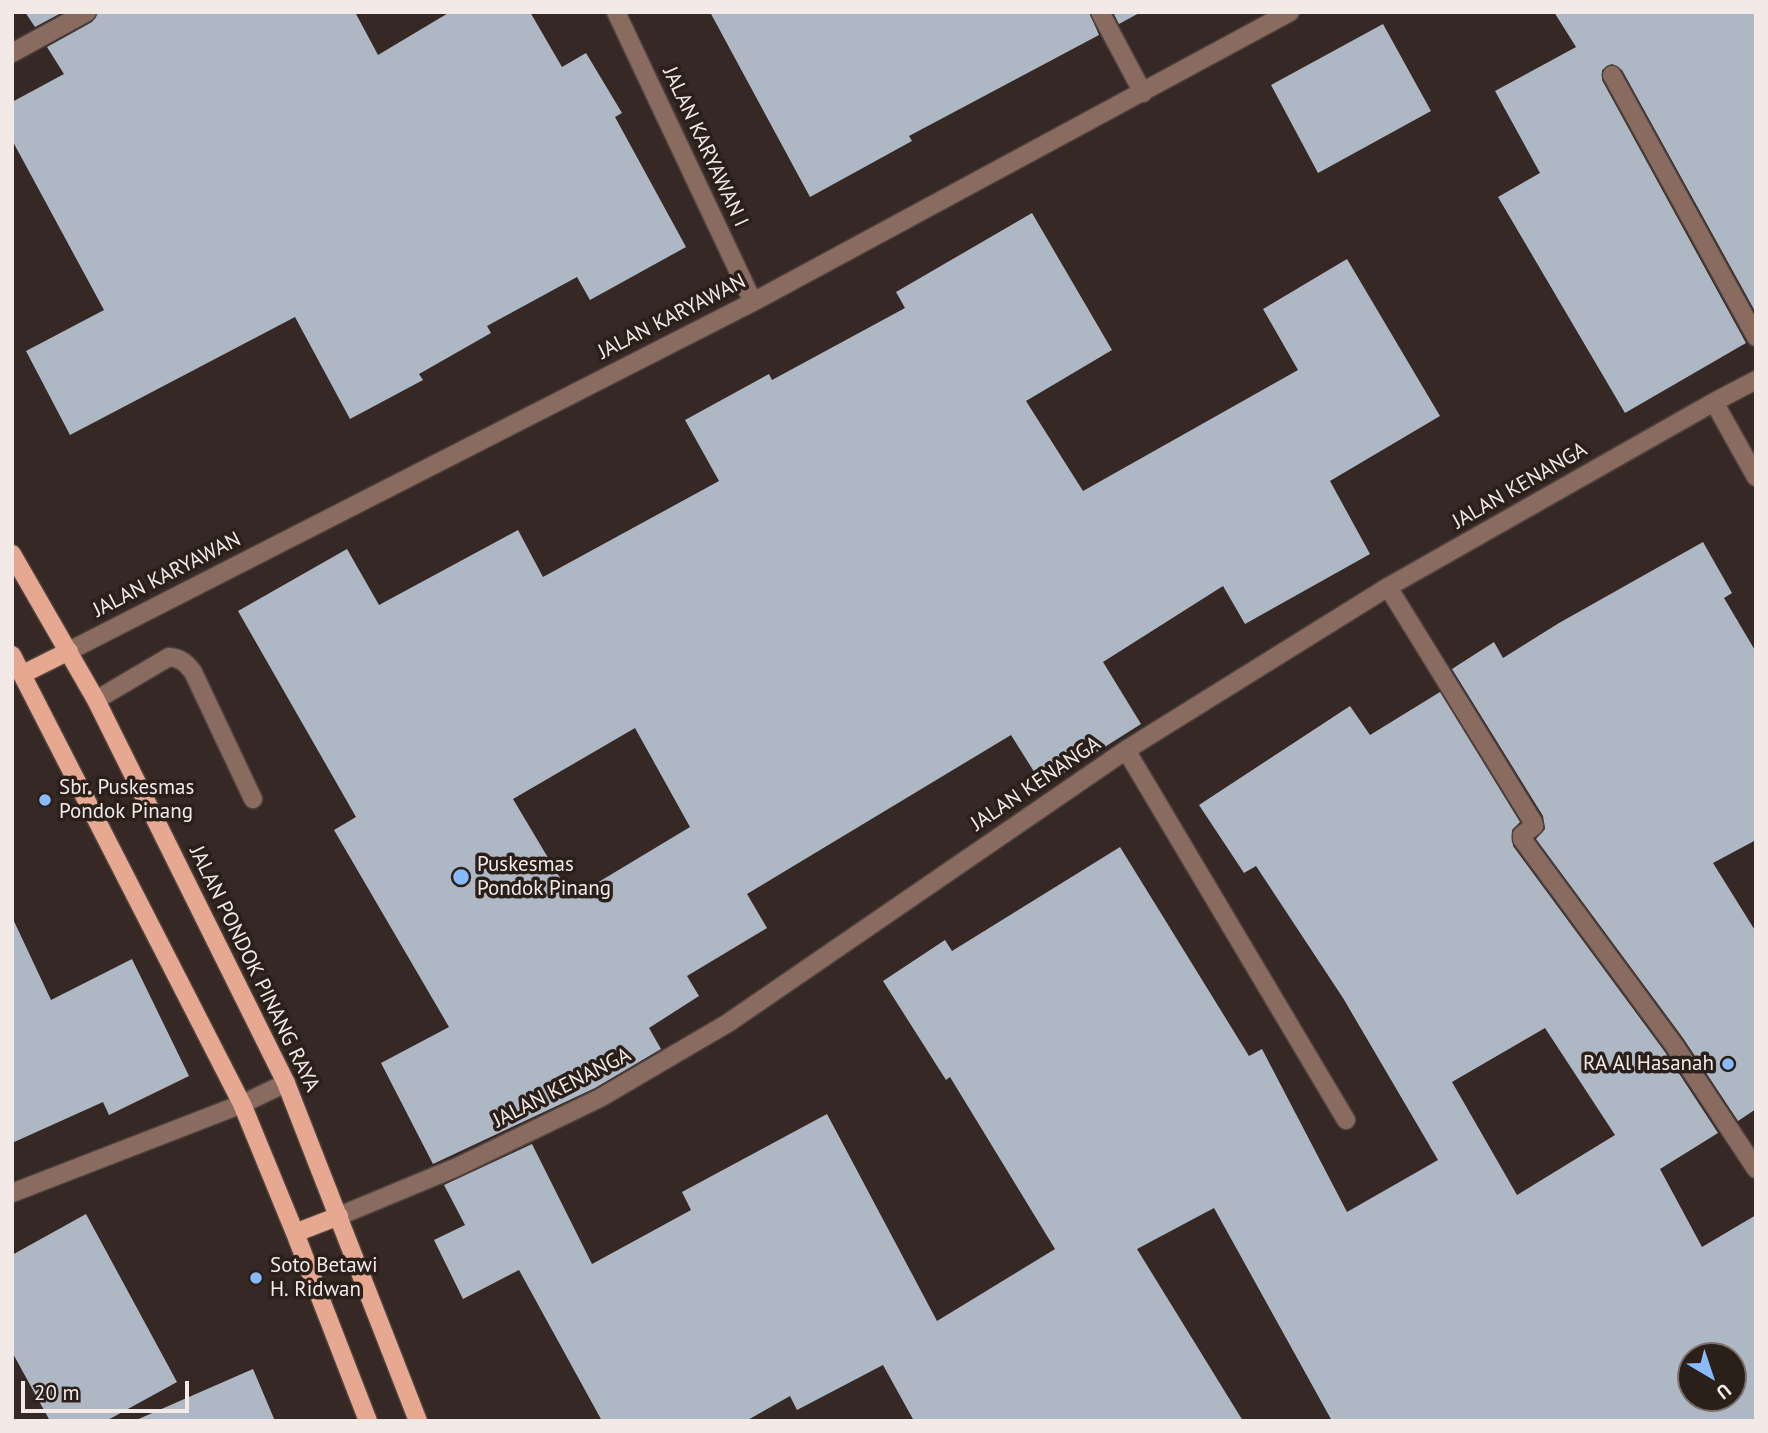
<!DOCTYPE html>
<style>
body{margin:0}
#map{position:relative;width:1768px;height:1433px;overflow:hidden;background:#362824;font-family:"PT Sans",sans-serif}
canvas{display:block}
.frame{position:absolute;inset:0;border:14px solid #f3eae7;pointer-events:none}
.north{position:absolute;left:1677px;top:1342px;width:70px;height:70px;box-sizing:border-box;background:#2b1f1a;border:2px solid #7b706c;border-radius:50%;rotate:141deg;font-size:19px;font-weight:700;line-height:28px;text-align:center;color:#f3eae7}
.north::after{content:'';display:block;margin:auto;width:24px;height:32px;background:#88bafc;clip-path:polygon(50% 0,100% 100%,50% 72%,0 100%)}
.scale{position:absolute;left:21px;top:1381px;width:168px;height:32px;box-sizing:border-box;border:4px solid #f3eae7;border-top:0;padding-left:9px;font-size:21px;line-height:24px;white-space:nowrap;color:#f3eae7;-webkit-text-stroke:5px #2b1f1a;paint-order:stroke}
</style>
<div id="map">
<canvas width="1768" height="1433"></canvas>
<div class="frame"></div>
<div class="north">U</div>
<div class="scale">20 m</div>
</div>
<script>
const context = document.querySelector('canvas').getContext('2d');
context.lineJoin = 'round';
function fillPath(path, color) {
  context.fillStyle = color;
  context.fill(path, 'evenodd');
}
function strokePath(path, color, width, dash) {
  context.strokeStyle = color;
  context.lineWidth = width;
  context.lineCap = dash ? 'butt' : 'round';
  context.setLineDash(dash || []);
  context.stroke(path);
}
function drawText(font, color, halo, rows, align = 'center') {
  context.font = font + ' "PT Sans",sans-serif';
  context.lineWidth = 7;
  context.setLineDash([]);
  context.textBaseline = 'middle';
  context.strokeStyle = halo;
  context.fillStyle = color;
  for (const [text, x, y, turn = 0] of rows) {
    context.save();
    context.translate(x, y);
    context.rotate((+turn || 0) * Math.PI / 180);
    context.textAlign = isNaN(turn) ? turn : align;
    if (halo) context.strokeText(text, 0, 0);
    context.fillText(text, 0, 0);
    context.restore();
  }
}
const building = new Path2D(`
 M25,12H63L35,27Z
 M98,12H355L378,55L450,12H530L562,67L586,53L622,113L615,117L686,247L590,300L577,277L487,326L491,333L419,374L423,380L350,419L295,317L70,435L26,351L104,310L12,140V102L64,74L47,47L92,22Z
 M710,12H1089L1099,35L909,136L912,141L810,197Z
 M1113,12H1141L1119,24Z
 M1554,12H1756V313L1622,70L1612,64L1602,70V80L1746,343L1625,413L1498,197L1540,173L1495,91L1576,47Z
 M1383,24L1431,111L1318,173L1271,85Z
 M1032,213L1112,350L1026,401L1083,491L1298,370L1263,309L1347,259L1440,416L1330,481L1370,554L1245,624L1223,586L1103,662L1141,724L1043,786L1011,735L747,894L767,928L687,976L699,996L649,1028L661,1049L595,1088L433,1164L381,1063L449,1027L334,830L356,817L238,611L347,549L379,605L518,530L543,577L719,481L685,420L769,374L772,380L905,308L896,292ZM635,728L690,827L572,898L513,799Z
 M1703,542L1732,593L1724,598L1756,652V840L1713,863L1756,932V1109L1738,1121L1683,1038L1536,839L1545,829L1543,816L1452,669L1494,642L1503,658L1559,623Z
 M1440,692L1520,822L1512,830L1513,846L1665,1052L1718,1133L1660,1169L1702,1247L1756,1215V1421H1332L1214,1208L1137,1249L1243,1421H914L883,1365L797,1410L790,1396L746,1421H602L519,1270L463,1299L434,1240L465,1225L444,1185L532,1144L592,1264L691,1210L682,1192L827,1114L937,1321L1055,1249L950,1077L946,1080L883,981L945,940L952,951L1120,847L1249,1056L1262,1049L1347,1212L1438,1160L1343,998L1256,866L1244,873L1199,805L1350,706L1370,735ZM1545,1028L1615,1135L1517,1195L1452,1082ZM1691,1356H1733V1398H1691Z
 M12,917L51,1000L132,959L189,1076L109,1115L103,1102L12,1143Z
 M86,1214L177,1382L106,1421H50L12,1352V1255Z
 M253,1369L275,1421H134Z`);
const minor = new Path2D(`
 M616,12L753,302
 M1100,12L1143,93
 M12,53L87,12
 M1612,75L1756,337
 M1714,402L1756,477
 M1388,587L1533,822L1534,826L1522,835V839L1674,1045L1756,1169
 M69,651L753,302L1290,12
 M96,700L169,657C181,658 186,663 193,672L253,799
 M1126,750L1346,1120
 M12,1193L242,1104L286,1083
 M339,1216L457,1167L600,1098L728,1023L1126,750L1388,587L1714,402L1756,380`);
const major = new Path2D(`
 M12,554L96,700L286,1083L418,1421
 M12,655L242,1104L295,1233L368,1421
 M23,674L69,651
 M295,1233L339,1216`);
const markers = [
 [45,800,7,"#88bafc"],
 [461,877,9,"#88bafc"],
 [1728,1064,7,"#88bafc"],
 [256,1278,7,"#88bafc"]
];
const streetNames = [
 ["JALAN KARYAWAN I",705,147,65],
 ["JALAN KARYAWAN",672,317,-27],
 ["JALAN KENANGA",1520,486,-30],
 ["JALAN KARYAWAN",167,575,-27],
 ["JALAN KENANGA",1036,784,-34],
 ["JALAN PONDOK PINANG RAYA",254,969,64],
 ["JALAN KENANGA",562,1088,-27]
];
const poiNames = [
 ["Sbr. Puskesmas",59,788],
 ["Pondok Pinang",59,812],
 ["Puskesmas",477,865],
 ["Pondok Pinang",477,889],
 ["RA Al Hasanah",1714,1064,"right"],
 ["Soto Betawi",270,1266],
 ["H. Ridwan",270,1290]
];
fillPath(building, '#aeb8c5');
strokePath(minor, '#50433f', 21);
strokePath(major, '#50433f', 21);
strokePath(minor, '#896b60', 18);
strokePath(major, '#e6a891', 18);
for (const [x, y, r, color] of markers) {
  const dot = new Path2D();
  dot.arc(x, y, r, 0, 2 * Math.PI);
  context.fillStyle = color;
  context.fill(dot);
  strokePath(dot, '#2b1f1a', 2.5);
}
drawText('21px', '#f3eae7', '#2b1f1a', streetNames);
drawText('21px', '#f3eae7', '#2b1f1a', poiNames, 'left');
</script>
